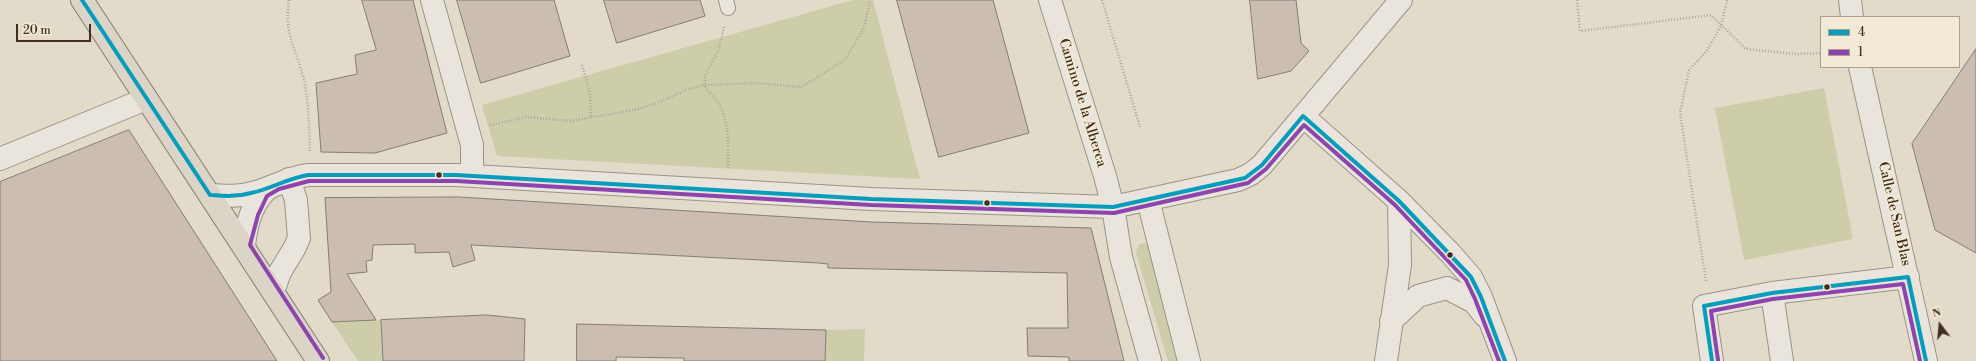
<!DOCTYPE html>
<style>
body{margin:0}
#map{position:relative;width:1976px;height:361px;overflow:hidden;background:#e2dbca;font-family:"Libre Bodoni",serif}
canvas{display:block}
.legend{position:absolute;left:1820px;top:16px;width:140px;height:52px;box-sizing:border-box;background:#f3ead6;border:1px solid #ac9f8d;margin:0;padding:5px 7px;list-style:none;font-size:12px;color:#412e20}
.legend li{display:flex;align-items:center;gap:8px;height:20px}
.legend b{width:20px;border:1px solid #ac9f8d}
.north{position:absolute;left:1920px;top:305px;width:40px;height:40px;-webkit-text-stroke:3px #f3ead6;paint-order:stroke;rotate:344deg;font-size:11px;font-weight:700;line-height:16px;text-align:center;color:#412e20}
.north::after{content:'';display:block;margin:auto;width:14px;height:18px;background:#412e20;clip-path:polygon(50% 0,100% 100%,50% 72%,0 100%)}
.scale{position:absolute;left:16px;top:24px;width:75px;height:18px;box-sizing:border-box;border:2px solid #412e20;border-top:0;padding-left:5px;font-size:12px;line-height:14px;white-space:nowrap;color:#412e20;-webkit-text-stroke:3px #f3ead6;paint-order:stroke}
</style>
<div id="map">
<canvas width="1976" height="361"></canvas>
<ul class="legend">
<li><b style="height:5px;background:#069dbd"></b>4</li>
<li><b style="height:5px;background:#8e44ad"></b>1</li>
</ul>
<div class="north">N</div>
<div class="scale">20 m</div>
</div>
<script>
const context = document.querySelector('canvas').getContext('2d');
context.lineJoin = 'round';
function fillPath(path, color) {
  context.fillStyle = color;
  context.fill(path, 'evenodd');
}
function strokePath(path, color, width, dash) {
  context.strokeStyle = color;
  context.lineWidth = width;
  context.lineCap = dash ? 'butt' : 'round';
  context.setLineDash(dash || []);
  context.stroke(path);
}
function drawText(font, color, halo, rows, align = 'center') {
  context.font = font + ' "Libre Bodoni",serif';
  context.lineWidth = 3.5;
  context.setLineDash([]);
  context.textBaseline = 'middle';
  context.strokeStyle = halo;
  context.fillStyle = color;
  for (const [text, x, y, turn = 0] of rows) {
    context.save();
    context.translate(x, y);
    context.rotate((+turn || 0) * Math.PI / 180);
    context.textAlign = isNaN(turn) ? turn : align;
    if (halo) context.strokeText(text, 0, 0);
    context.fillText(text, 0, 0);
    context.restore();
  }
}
const green = new Path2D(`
 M853,0H873L920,179L497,156L482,105Z
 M1824,88L1853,239L1744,260L1715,108Z
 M1144,243L1149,244L1180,361H1168L1136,253L1139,244Z
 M381,320L383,361H358L332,322Z
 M865,329L864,361H825L826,330Z`);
const building = new Path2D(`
 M362,0H413L447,133L375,153L321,152L316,83L357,74L355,55L376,50Z
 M457,0H554L570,56L481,83Z
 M604,0H700L705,16L617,43Z
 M897,0H993L1029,133L939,157Z
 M1250,0H1296L1301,43L1309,51L1291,71L1258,79Z
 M1976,49V253L1935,230L1912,144Z
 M129,130L245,311L277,361H0V182Z
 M459,197L871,222L1091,228L1124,361H1069V357L1028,356L1027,328H1068L1067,273L828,268V264L819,263L471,245L475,260L453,267L449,252L415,253V244L373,245L372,260L366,261L367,272L347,274L376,320L332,322L318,300L331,292L325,198Z
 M487,315L525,319L524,361H383L381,320Z
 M577,324L826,330L825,361H684V358L616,357V361H577Z`);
const path = new Path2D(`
 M289,0C284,37 296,47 304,80C309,103 309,128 310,151
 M1102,0L1140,127
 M1577,0L1580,31L1711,15L1746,49L1796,54L1821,53
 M724,27C722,35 721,43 718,51C713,62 703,72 705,85C707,93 714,96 718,102C730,123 728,145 728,168
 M582,65L590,94L591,117
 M490,125L526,117L570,121L639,109L662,101L686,90L705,85L756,83L801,87L845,60L864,28L870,0
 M1706,281L1680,113L1689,70L1706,52L1721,26L1727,0`);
const lane = new Path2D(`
 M726,0L728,8`);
const street = new Path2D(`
 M432,0L472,145V176
 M1050,0L1105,176L1113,207L1121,257L1150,361
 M1850,0L1852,17
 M1860,67L1926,361
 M1303,116L1399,201L1451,254L1471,277L1481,297L1505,361
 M0,159L146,99
 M210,195C225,196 240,197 256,192C274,187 289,177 308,175H456L871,199L1113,207L1238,180L1251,174L1262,165L1401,0
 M1148,200L1189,361
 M244,246C246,225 253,197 272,186
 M273,292L280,272L294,249L299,238L296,200L289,179
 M1772,293L1782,361
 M1391,321L1418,296L1447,288L1474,302L1485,316
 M1386,361L1400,265L1399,201
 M1712,361L1704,306L1772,293L1908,277`);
const highway = new Path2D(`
 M82,0L318,361`);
const bus1 = new Path2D(`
 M82,0L210,195C224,196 237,197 251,193C271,189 288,178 308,175H456L871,199L1113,207L1245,178L1262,165L1303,116L1399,201L1471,277L1481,297L1505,361
 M1712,361L1704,306L1772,293L1908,277L1926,361`);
const bus2 = new Path2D(`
 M323,358L250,245L258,215L267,196L279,189L309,181H456L871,205L1114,213L1248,183L1266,169L1304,125L1395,205L1466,280L1475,299L1499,361
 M1718,360L1711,311L1773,299L1903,284L1920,361`);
const markers = [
 [439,175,3.5,"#412e20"],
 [987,203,3.5,"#412e20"],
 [1450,255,3.5,"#412e20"],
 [1827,287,3.5,"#412e20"]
];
const streetNames = [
 ["Camino de la Alberca",1082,103,73],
 ["Calle de San Blas",1894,214,77]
];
fillPath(green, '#cdcdaa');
fillPath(building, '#cbbdb2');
strokePath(building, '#837d73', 1);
strokePath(lane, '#9a9489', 16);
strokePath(street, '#9a9489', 24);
strokePath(highway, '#837d73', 24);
strokePath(path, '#aca69f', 2.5, [1, 2]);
strokePath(lane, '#e9e4dc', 14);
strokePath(street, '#e9e4dc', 22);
strokePath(highway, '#dcd5c7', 22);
strokePath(bus1, '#069dbd', 4);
strokePath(bus2, '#8e44ad', 4);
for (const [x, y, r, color] of markers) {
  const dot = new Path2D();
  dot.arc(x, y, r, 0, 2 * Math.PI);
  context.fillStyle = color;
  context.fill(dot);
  strokePath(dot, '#f3ead6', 1.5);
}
drawText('14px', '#412e20', '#f3ead6', streetNames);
</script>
